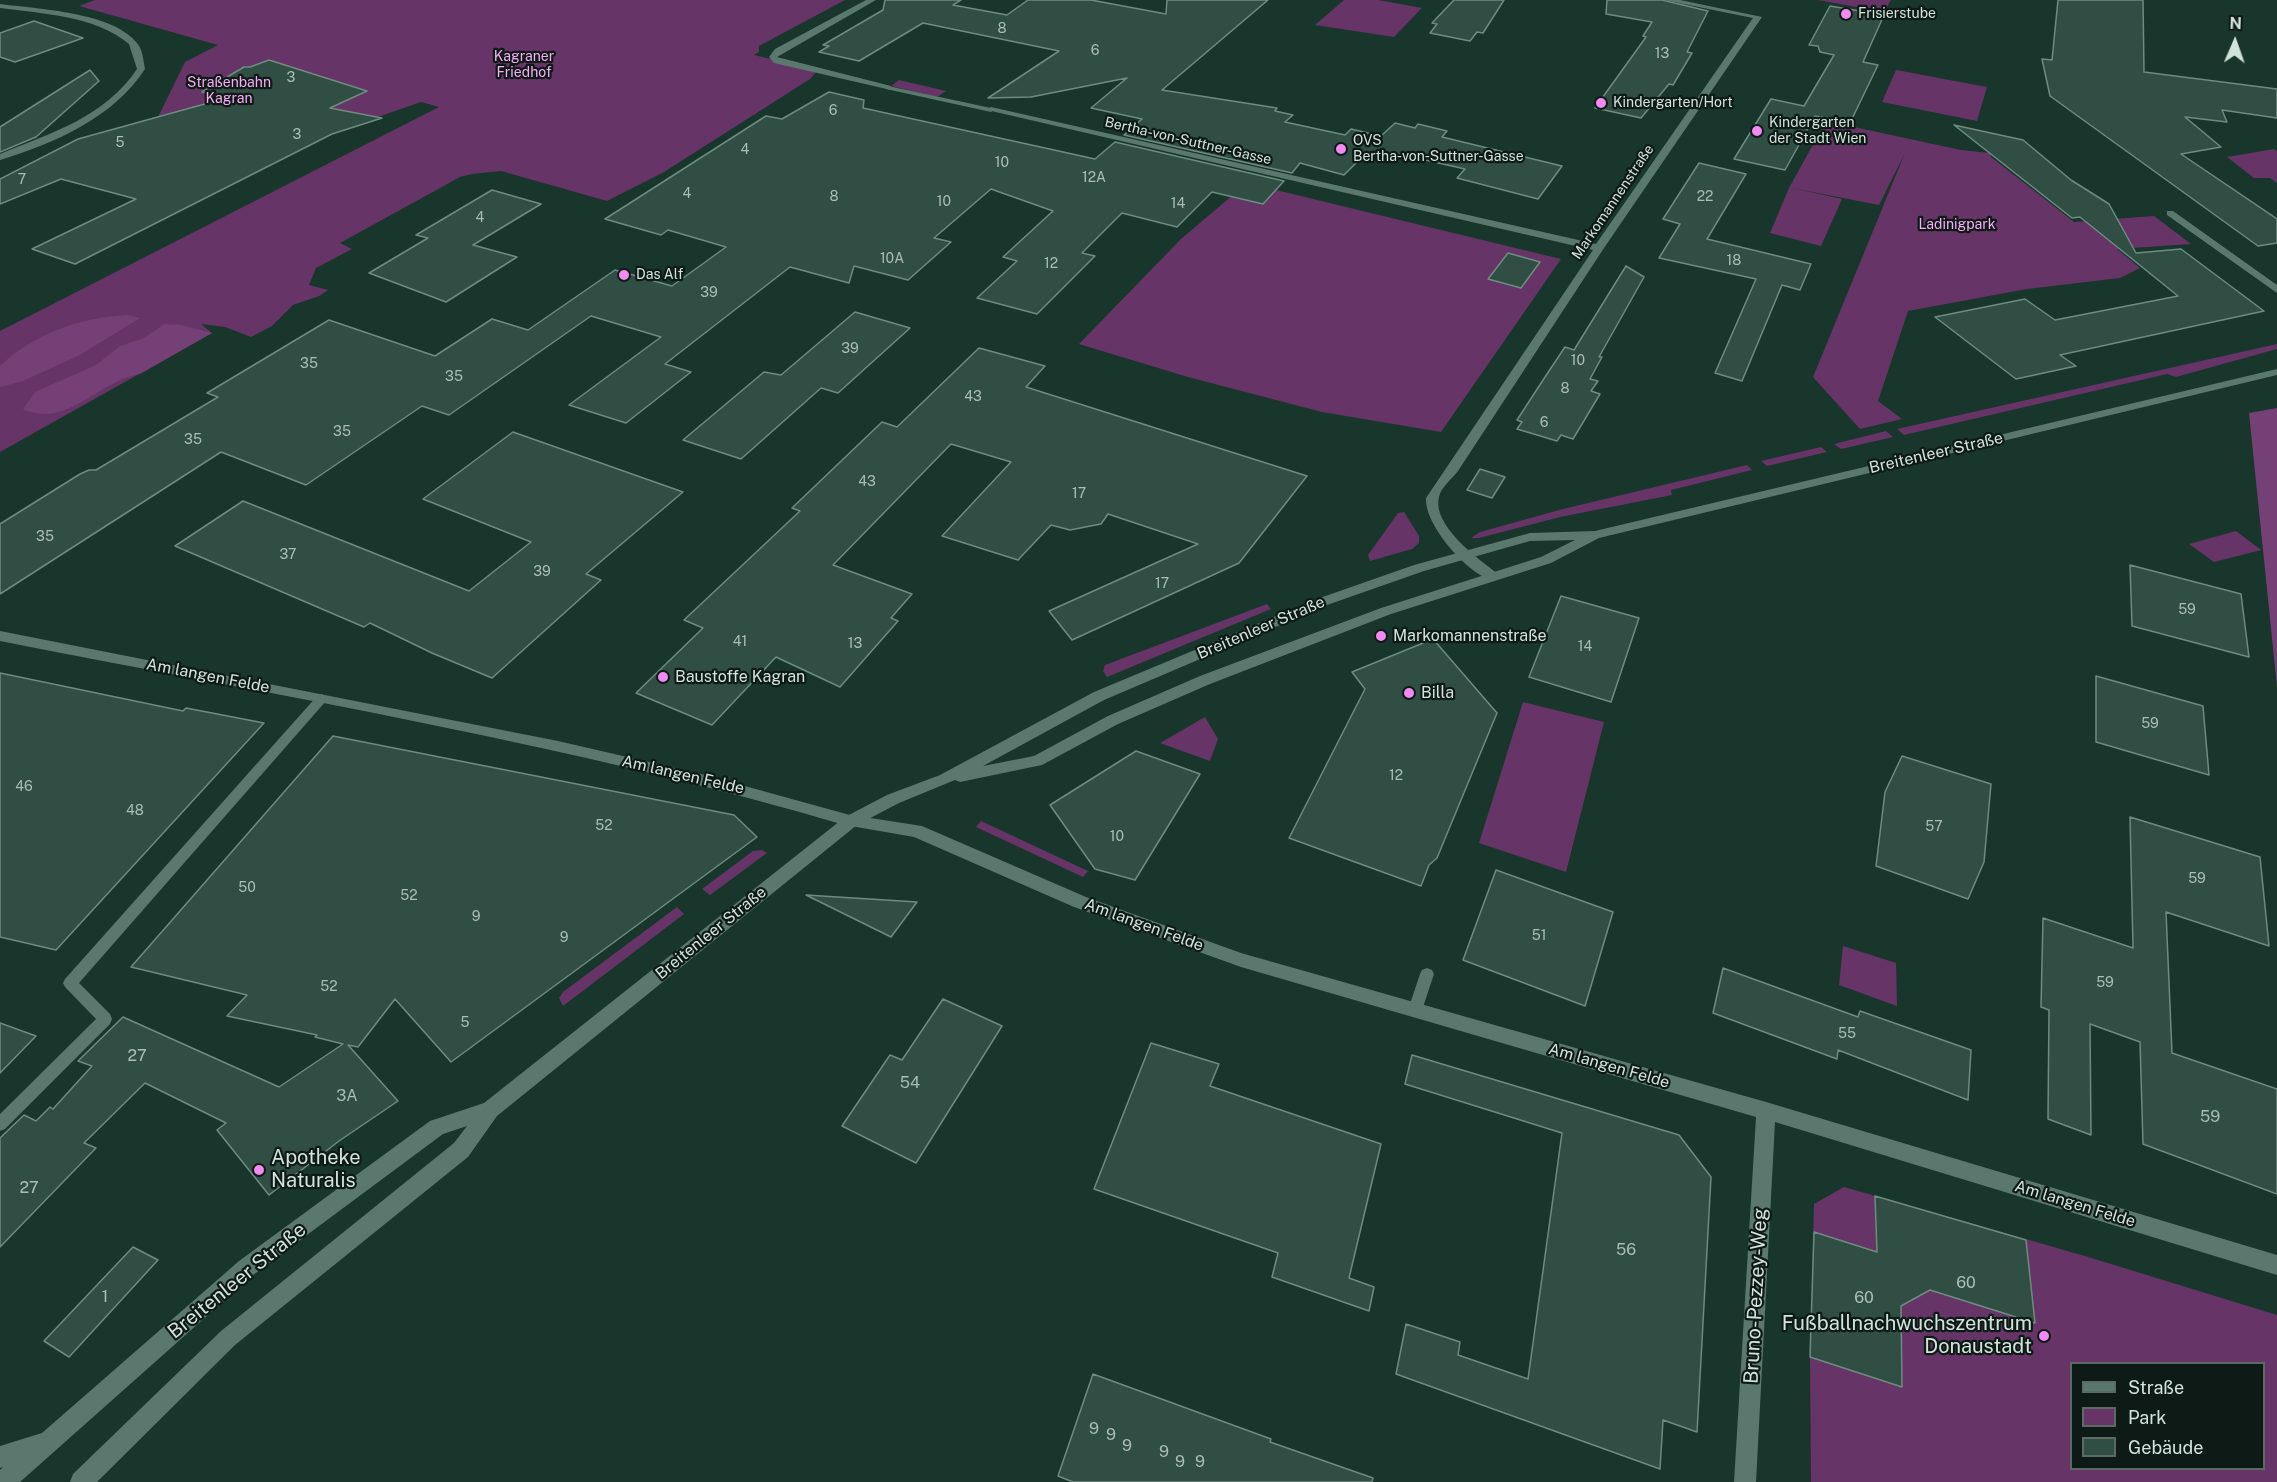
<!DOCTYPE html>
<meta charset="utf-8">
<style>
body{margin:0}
#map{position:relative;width:2277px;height:1482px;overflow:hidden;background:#19362c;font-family:"Public Sans",sans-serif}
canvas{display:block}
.legend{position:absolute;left:2070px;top:1362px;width:195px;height:108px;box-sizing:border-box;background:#0e1a16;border:2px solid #5c6a65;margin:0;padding:8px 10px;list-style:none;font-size:18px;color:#d2e3dc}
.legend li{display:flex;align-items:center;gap:12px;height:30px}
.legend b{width:30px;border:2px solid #5c6a65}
.north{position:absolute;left:2205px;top:12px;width:60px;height:60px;-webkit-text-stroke:4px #0e1a16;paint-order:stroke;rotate:2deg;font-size:16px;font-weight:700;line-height:24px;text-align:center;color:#d2e3dc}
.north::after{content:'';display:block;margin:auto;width:21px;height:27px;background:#d2e3dc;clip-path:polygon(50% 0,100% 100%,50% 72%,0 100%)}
</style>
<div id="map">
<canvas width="2277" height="1482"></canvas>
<ul class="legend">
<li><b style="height:8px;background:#5a786d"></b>Straße</li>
<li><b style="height:16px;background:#663466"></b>Park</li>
<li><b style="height:16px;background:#314e44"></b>Gebäude</li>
</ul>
<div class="north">N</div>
</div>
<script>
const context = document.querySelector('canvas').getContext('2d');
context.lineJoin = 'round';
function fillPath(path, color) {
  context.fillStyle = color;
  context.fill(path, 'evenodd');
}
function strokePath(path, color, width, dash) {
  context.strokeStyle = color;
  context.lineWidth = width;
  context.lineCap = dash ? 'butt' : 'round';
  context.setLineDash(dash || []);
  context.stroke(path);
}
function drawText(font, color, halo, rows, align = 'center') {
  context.font = font + ' "Public Sans",sans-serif';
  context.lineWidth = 4.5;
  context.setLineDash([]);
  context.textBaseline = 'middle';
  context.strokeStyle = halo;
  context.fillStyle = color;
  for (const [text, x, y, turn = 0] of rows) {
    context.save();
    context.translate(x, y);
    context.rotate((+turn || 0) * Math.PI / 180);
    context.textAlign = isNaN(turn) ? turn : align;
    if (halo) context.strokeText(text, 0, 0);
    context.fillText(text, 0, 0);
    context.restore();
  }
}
const green = new Path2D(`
 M95,0H845L759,46V52L754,55L818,70L810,79L664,172L607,201L501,171L472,174L460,177L340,243L352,249L316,268L309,285L328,290L319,296L293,305L272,326L251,337L225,327L201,324L212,333L0,452V331L439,107L421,102L300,144L203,128L158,117L185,62L218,45L79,6Z
 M1344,0H1378L1422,8L1394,37L1315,25Z
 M1818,0H1891L1884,12Z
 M1896,70L1987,87L1977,121L1882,102Z
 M899,80L946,91L937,97L891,86Z
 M1826,121L1961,150L1990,153L1991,157L2074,222L2154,216L2191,244L2117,249L2140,268L2120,278L2027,289L1908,311L1878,401L1902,419L1860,429L1813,377L1905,153L1879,205L1792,188L1842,199L1821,246L1770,233L1789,188Z
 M2274,149L2277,151V183L2270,178H2254L2227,157Z
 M1247,183L1561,259L1441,432L1322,412L1188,377L1079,344L1181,239Z
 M2277,344V349L2176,377L2167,374L1904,435L1897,429Z
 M1886,431L1893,437L1841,449L1834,444Z
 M1821,447L1827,452L1767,466L1761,461Z
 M1747,465L1752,470L1671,490L1672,495L1560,517L1479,538H1471L1480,532L1563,509Z
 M1404,512L1419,536V543L1412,549L1370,561L1368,555L1398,513Z
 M2236,531L2261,550L2214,562L2189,544Z
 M1267,604L1271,609L1107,677L1103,671L1105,665Z
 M1523,702L1604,722L1566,872L1479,843Z
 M1205,717L1218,739L1210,761L1160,743Z
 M981,821L1088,871L1083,877L976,827Z
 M762,850L767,853L710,895L702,889L753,851Z
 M677,907L684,914L563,1006L559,998L563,992Z
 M1843,946L1896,963L1897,1006L1839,985Z
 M1844,1187L2085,1256L2277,1315V1482H1811L1810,1357L1814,1204ZM2072,1364H2264V1468H2072Z`);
const forest = new Path2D(`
 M128,315L140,318L80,355L23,381L0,387V366C33,334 82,317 128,315Z
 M165,324L181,325L212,333L140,374C101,379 66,430 23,409L35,392L96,365L120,346L142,339Z
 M2277,408V687L2249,413Z`);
const building = new Path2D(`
 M885,0H961L953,5L1007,15L1028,0H1091L1166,14L1167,0H1268L1162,90L1277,108L1275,111L1293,115L1285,122L1345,135L1351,129L1381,136L1395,123L1415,128L1418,124L1447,131L1442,137L1562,166L1538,199L1457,178L1465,169L1399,154L1394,159L1367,152L1344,175L1300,163L1292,173L1124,135L1142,119L1091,108L1127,78L1031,97L988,98L1059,51L923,23L859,61L819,52L829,46L823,45L883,10Z
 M1454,0H1504L1483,33L1477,32L1470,41L1430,33L1437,24L1432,23Z
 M1607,0H1662L1708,11L1687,52L1692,53L1673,85L1669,84L1641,118L1595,108L1646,37L1643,36L1652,22L1606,14Z
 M2058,0H2143L2144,72L2277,89V118L2222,110L2227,122L2185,117L2221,147L2181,154L2277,219V243L2258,246L2050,96L2042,59L2052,60Z
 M1830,6L1884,15L1863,62L1878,65L1850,123L1815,116L1785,170L1734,159L1771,99L1804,106L1834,55L1820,52L1818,46L1809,45Z
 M34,21L83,38L15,62L0,57V33Z
 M269,60L367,91L330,108L382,118L332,134L75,264L32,249L136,199L61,179L0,204V179L78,139L230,97L202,92L244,67H250Z
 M90,70L99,81L36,137L0,152V127Z
 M829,92L864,100L863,108L1095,159L1115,142L1284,181L1263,204L1212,192L1177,227L1122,213L1082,253L1095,256L1037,314L977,298L1017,261L1003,257L1053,211L991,189L934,238L951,242L908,280L854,266L849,283L790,267L665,364L691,372L626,423L569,405L661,337L591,316L449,415L422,406L306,485L221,452L0,594V524L80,474L89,470H96L218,397L207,393L329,320L435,356L492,319L528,330L615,270L672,286L726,247L668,230L661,235L605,219L766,116L782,119Z
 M1954,125L2023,140L2071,180L2109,204L2136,253L2181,249L2264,311L2060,355L2076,366L2016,379L1935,317L2025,299L2055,320L2178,296L2080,217L2072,218Z
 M1699,163L1746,174L1707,239L1811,264L1800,290L1782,285L1742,381L1715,373L1756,279L1659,258L1680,224L1663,219Z
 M492,190L541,204L473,245L517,257L446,302L369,273L428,238L416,235Z
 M1508,253L1540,262L1521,288L1488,279Z
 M1626,266L1644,277L1599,357H1602L1590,379L1598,381L1591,391L1600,394L1573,439L1561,435L1557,441L1517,429L1522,422L1517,420L1545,377L1565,347L1574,350Z
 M855,312L910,328L838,393L821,388L741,459L683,440L764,372L781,375Z
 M979,348L1045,366L1026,387L1307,476L1239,563L1072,640L1049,611L1198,544L1108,514L1101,524L1070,530L1051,525L1018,560L942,536L1011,462L951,444L833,565L912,594L891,618L898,621L840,687L776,657L712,725L636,693L703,628L684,620L800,511L792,508L882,422L897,427Z
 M513,432L683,492L586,574L601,580L492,678L432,653L370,623L364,627L175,546L243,501L469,591L531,542L423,499Z
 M1480,469L1505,477L1492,498L1467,490Z
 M2130,565L2241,594L2249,657L2132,626Z
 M1561,596L1639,618L1611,702L1529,677Z
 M1433,639L1497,713L1437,858L1429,865L1421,886L1289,838L1365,689L1352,672Z
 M0,673L183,711L186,708L264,723L56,950L0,937Z
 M2096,676L2203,706L2209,775L2096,742Z
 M333,736L734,815L757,837L451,1062L395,999L358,1047L348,1045L398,1101L339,1141L269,1195L217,1130L226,1123L145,1083L84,1143L96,1148L0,1247V1138L24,1115L36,1121L50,1107L53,1109L92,1066L78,1061L123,1017L279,1087L343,1044L315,1037L317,1035L227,1016L247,995L131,967Z
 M1136,751L1200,774L1135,880L1095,869L1050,805Z
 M1902,756L1991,784L1984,862L1968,899L1876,866L1885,792Z
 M2130,817L2260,857L2269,946L2166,912L2172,1053L2277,1089V1194L2143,1144L2140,1042L2090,1024L2091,1135L2048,1119L2049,1010L2041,1007L2043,918L2133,948Z
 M1496,870L1613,912L1585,1006L1463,960Z
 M806,895L917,902L891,937Z
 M1723,968L1858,1017L1860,1011L1971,1050L1968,1100L1838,1050L1837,1059L1713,1013Z
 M943,999L1002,1026L916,1163L842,1126L890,1055L902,1060Z
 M0,1023L36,1036L0,1073Z
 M1151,1043L1219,1064L1210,1086L1381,1144L1349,1278L1374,1287L1369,1311L1272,1277L1278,1253L1094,1189Z
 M1412,1055L1679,1135L1711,1177L1697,1432L1663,1420L1660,1469L1396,1374L1406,1324L1460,1342L1458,1355L1528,1379L1562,1133L1405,1084Z
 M1875,1196L2026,1240L2035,1323L1930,1290L1901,1306L1902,1387L1810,1357L1814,1232L1877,1252Z
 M133,1247L158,1260L69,1357L44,1341Z
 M1093,1374L1271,1439L1270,1442L1373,1478L1372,1482H1073L1058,1476Z`);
const service = new Path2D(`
 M888,86L991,108L994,110L991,112L886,89L885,88Z
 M322,694L328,698L326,701L79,983L110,1014L112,1019L110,1024L5,1129L0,1131V1114L96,1019L65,987L63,983L65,979L318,695Z
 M1427,968L1432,970L1434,974L1422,1010L1420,1014L1415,1016L1410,1014L1408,1010L1420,974L1422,970Z`);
const minor = new Path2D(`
 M866,0H876L777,57L891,86V90L774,63L769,57L775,49Z
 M1664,0H1680L1762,17L1604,248L1458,471C1452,479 1441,487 1439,497C1432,525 1477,558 1497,573L1499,576L1492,580C1467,574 1424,524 1426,498L1593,250L987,110L991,107L1596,244L1753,18Z
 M0,4C37,9 113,12 137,43C143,50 143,60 145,69C113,118 55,143 0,160V154C51,133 105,117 137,69L129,44C94,15 43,14 0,8Z
 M2167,211H2173L2277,285V293L2167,215Z
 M851,815L922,826L1086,897L1241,953L1766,1102L2277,1255V1275L1775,1122L1756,1482H1734L1756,1117L1241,967L1074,907L914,837L845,825L843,821L845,817Z`);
const tertiary = new Path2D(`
 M0,631L558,741L705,775L857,817L859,821L857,825L851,827C573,744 284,697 0,641Z`);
const secondary = new Path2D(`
 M2277,369V375L1599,538L1551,563L1391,614L1210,684L1118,724L1042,765L960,782L955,780L899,803L857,825L497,1116L468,1157L235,1345L97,1482H70L73,1474L221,1331L454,1143L467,1126L443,1134L253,1275L20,1482H0V1470L3,1467L0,1468V1446L42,1433L239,1261L430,1121L484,1103L845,817L887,795L940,775L1094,692L1317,599L1414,565L1530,533L1595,531ZM1575,540L1541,557L1381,608L1200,676L1108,716L1034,756L983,766L1104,700L1327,605L1424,571L1530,541Z`);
const markers = [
 [1846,14,6,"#f38af2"],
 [1601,103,6,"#f38af2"],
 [1757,131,6,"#f38af2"],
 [1341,149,6,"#f38af2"],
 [624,275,6,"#f38af2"],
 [1381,636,6,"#f38af2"],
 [663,677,6,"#f38af2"],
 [1409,693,6,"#f38af2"],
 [259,1170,6,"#f38af2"],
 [2044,1336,6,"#f38af2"]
];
const farPoinames = [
 ["Frisierstube",1858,14],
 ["Kindergarten/Hort",1613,103],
 ["Kindergarten",1769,123],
 ["der Stadt Wien",1769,139],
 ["OVS",1353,141],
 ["Bertha-von-Suttner-Gasse",1353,157],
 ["Das Alf",636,275]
];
const numberNames = [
 ["8",1002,29],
 ["6",1095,51],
 ["13",1662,54],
 ["3",291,78],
 ["6",833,111],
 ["3",297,135],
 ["5",120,143],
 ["4",745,150],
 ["10",1002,163],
 ["12A",1094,178],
 ["7",22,180],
 ["4",687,194],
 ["8",834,197],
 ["22",1705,197],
 ["10",944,202],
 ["14",1178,204],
 ["4",480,218],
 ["10A",892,259],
 ["18",1734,261],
 ["12",1051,264],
 ["39",709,293],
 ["39",850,349],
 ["10",1578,361],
 ["35",309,364],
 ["35",454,377],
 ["8",1565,389],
 ["43",973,397],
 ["6",1544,423],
 ["35",342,432],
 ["35",193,440],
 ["43",867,482],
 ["17",1079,494],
 ["35",45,537],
 ["37",288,555],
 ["39",542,572],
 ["17",1162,584],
 ["59",2187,610],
 ["41",740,642],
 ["13",855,644],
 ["14",1585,647],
 ["59",2150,724],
 ["12",1396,776],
 ["46",24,787],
 ["48",135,811],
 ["52",604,826],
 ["57",1934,827],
 ["10",1117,837],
 ["59",2197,879],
 ["50",247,888],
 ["52",409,896],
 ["9",476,917],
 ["51",1539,936],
 ["9",564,938],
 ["59",2105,983],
 ["52",329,987],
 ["5",465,1023],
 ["55",1847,1034]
];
const farParknames = [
 ["Kagraner",524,57],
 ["Friedhof",524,73],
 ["Straßenbahn",229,83],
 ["Kagran",229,99],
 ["Ladinigpark",1957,225]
];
const farStreetnames = [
 ["Bertha-von-Suttner-Gasse",1188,141,13],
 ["Markomannenstraße",1613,202,-56]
];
const streetNames = [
 ["Breitenleer Straße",1936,453,-13],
 ["Breitenleer Straße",1261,628,-23],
 ["Am langen Felde",208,676,11],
 ["Am langen Felde",683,775,13],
 ["Am langen Felde",1144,925,20],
 ["Breitenleer Straße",711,933,-39],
 ["Am langen Felde",1609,1066,16],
 ["Am langen Felde",2075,1204,17]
];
const poiNames = [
 ["Markomannenstraße",1393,636],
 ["Baustoffe Kagran",675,677],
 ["Billa",1421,693]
];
const nearNumbernames = [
 ["27",137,1056],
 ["54",910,1083],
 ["3A",347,1096],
 ["59",2210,1117],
 ["27",29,1188],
 ["56",1626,1250],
 ["60",1966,1283],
 ["1",105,1297],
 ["60",1864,1298],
 ["9",1094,1429],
 ["9",1111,1435],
 ["9",1127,1446],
 ["9",1164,1452],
 ["9",1180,1462],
 ["9",1200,1462]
];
const nearPoinames = [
 ["Apotheke",271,1158],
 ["Naturalis",271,1181],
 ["Fußballnachwuchszentrum",2032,1324,"right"],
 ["Donaustadt",2032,1347,"right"]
];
const nearStreetnames = [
 ["Breitenleer Straße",237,1281,-39],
 ["Bruno-Pezzey-Weg",1756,1296,-87]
];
fillPath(green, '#663466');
fillPath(forest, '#754075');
fillPath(building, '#314e44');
strokePath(building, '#6d8c80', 1.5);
fillPath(service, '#5a786d');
fillPath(minor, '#5a786d');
fillPath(tertiary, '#5a786d');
fillPath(secondary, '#5a786d');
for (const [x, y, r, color] of markers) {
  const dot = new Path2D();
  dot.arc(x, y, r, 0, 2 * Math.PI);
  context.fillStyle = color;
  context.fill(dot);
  strokePath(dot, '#0e1a16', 2);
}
drawText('14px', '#d2e3dc', '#0e1a16', farPoinames, 'left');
drawText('14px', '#aabeb6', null, numberNames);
drawText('14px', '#faabf9', '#0e1a16', farParknames);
drawText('14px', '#d2e3dc', '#0e1a16', farStreetnames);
drawText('16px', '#d2e3dc', '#0e1a16', streetNames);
drawText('16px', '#d2e3dc', '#0e1a16', poiNames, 'left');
drawText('16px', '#aabeb6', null, nearNumbernames);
drawText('20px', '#d2e3dc', '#0e1a16', nearPoinames, 'left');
drawText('20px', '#d2e3dc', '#0e1a16', nearStreetnames);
</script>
